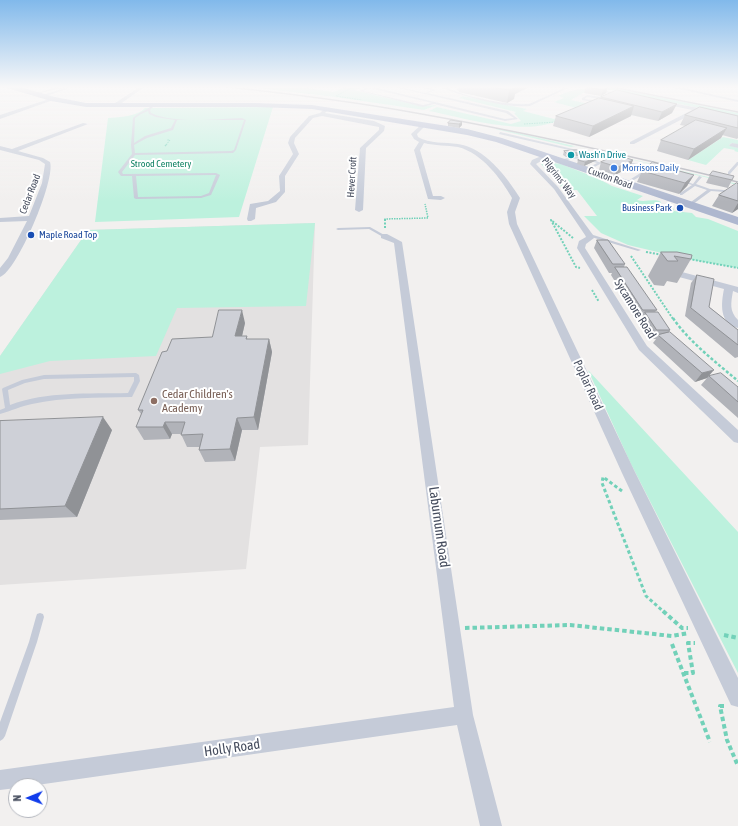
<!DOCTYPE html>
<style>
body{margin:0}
#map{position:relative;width:738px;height:826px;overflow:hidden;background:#f2f0ef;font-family:"Asap Condensed",sans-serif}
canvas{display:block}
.north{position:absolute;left:8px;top:778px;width:40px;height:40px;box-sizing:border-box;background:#fff;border:1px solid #b5b8bf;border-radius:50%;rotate:269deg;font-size:11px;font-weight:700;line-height:16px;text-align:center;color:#464d5e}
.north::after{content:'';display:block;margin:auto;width:14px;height:18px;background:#103ceb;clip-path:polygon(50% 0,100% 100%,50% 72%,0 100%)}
</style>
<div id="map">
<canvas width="738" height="826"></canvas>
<div class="north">N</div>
</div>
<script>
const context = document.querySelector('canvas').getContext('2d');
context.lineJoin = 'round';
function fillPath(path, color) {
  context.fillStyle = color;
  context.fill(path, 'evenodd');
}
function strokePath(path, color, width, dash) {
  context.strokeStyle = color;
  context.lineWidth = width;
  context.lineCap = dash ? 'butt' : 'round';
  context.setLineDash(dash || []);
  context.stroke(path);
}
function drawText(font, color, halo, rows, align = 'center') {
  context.font = font + ' "Asap Condensed",sans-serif';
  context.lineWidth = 4;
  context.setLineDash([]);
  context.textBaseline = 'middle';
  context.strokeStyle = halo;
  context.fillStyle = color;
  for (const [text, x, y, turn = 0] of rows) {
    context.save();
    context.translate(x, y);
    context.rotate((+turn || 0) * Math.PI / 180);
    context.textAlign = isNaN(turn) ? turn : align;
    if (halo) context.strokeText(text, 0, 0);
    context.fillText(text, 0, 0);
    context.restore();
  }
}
const education = new Path2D(`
 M315,223L308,445L260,447L246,569L0,585V356L88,230Z`);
const green = new Path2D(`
 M241,86H281L295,88L300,87L333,92L349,86H365L354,90L421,106L437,105L424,110L335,97Z
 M591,86H604L738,113V116Z
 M580,89H590L571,100L594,105C579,111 563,120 548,124C513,133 464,118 429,111L437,107L511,124L521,121L514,113L516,112L459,98L463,96L527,109L523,111L554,119L576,108L554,102L564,98L558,96L567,92Z
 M273,107L239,217L95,222L108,118C120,117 136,117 145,108Z
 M497,128L738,184V185L575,146L571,147L495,129Z
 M723,137L738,140V145L732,143L729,145L738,148V152L734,151L735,150L724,148L706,165L688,160Z
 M546,162L561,164L597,178L612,186L643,196L637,200C645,203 653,198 661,202L660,204L674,209V211L692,213L696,217L708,219L738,231V268L687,259L628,245L601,233L584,216H597L577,190H564L541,164Z
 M315,223L306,306L177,308L156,356L50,361L0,374V356L88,230Z
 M588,370L738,532V673L631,464Z`);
const pathFar5 = new Path2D(`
 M355,86L336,96L362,100
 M524,124L556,122
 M166,145L170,140H167`);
const pathFar4 = new Path2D(`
 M165,146L167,144
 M385,220V219L428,218L425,204`);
const pathFar3 = new Path2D(`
 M385,219V228
 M573,238L551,220L576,267L580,268
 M646,252L663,255
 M631,256L673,319
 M689,259L738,268
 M592,290L599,302`);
const pathFar2 = new Path2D(`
 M673,318C688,341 717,363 738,381`);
const pathFar1 = new Path2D(`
 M622,491L603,477L602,483L646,596L664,612`);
const path = new Path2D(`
 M663,611L682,628H688
 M465,628L570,625L672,636L689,633
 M724,635L738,638
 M672,644L710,742
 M684,673H693L688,643H695
 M724,706H720L727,740L738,766`);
const lane = new Path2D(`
 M369,86L505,119L514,118L506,113L390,86H394L425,93L432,90L416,86H420L436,90L427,93L508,111L518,119L505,121L434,104L423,107L360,91ZM369,88L432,103L423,105L363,91Z
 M436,86C446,86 456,92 466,95C486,100 508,105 529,104L569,86H572L530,106C505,108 474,99 450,91C446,89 440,88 436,86Z
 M56,87L67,89L43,97L42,95L62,89H56L37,94H35Z
 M587,95L602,97L603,98L602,99L587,97L585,99L592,100L598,99L599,100L592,102L582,100V98Z
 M152,105L154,106L150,110L151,113C175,124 215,119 242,118L246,120L236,150L233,153L135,155L122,172L123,174L216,173L220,175L211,195L201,198L136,199L134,198L132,176H121L118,172L132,154L131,145L133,118C139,112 146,111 152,105ZM148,111L149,114L156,117L175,120L171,128L145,136L134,143L135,118L141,114ZM177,120H244L234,150L231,151L135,153L134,145L147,138L173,130ZM215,175H216L209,193L201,196L138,197L136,176Z
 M500,132L650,167L652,168L648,172L632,181L630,180L631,179L648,168L499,134Z
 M581,156L602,163L587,171L585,170L586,169L597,163L581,158L559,161L557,160Z
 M737,162H738V165L730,174H728V172Z
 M699,176L702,177L696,184L710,189L738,191V193L711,191L689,207H687V205L707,190L695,186L682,195H680V193L692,185L680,181L682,180L693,184Z
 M370,227L386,236L383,237L369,229L338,230L336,229L338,228Z
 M588,234H590L641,250L638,251L588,236Z
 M136,373L139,375L140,381L132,397H130C97,398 64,397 32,404C21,406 11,411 0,414V410L5,408L2,389L3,388L22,380L44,375ZM134,377V381L128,393C89,394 47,391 10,405L8,390L25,383L44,379Z
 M40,613L43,614L44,617L37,642L5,736L3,739L0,741V722L29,642L36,617L37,614Z`);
const street = new Path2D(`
 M141,86H146L116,107H112V105Z
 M576,86H584L629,96L627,97Z
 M666,86H674L738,100V102Z
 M52,98L56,99L0,119V115Z
 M661,101L738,115V119L698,111L634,144H630V142L692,110L659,103Z
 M326,107L329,109L325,113L374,121L385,126L384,131L366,148L363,210L359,212L355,210L360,148L379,130V127L322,116L313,118L295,138L294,143L299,154L285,176V192L276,202L256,208L255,219L251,221H248L247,219L250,204L268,201L280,191L279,176L293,154L288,143L290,137L309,116L320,113Z
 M83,123L88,124L18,151L43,158L50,162C56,179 17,272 0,277V268L8,258L27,221L0,222V218L29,216L42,183L45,164L39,160L0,150V146L12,149Z
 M423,123L426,125L417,134L418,137C430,144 445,142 458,144C485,148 506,176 520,198L515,212L517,224L634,470L738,678V707L731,705L622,473L509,224L507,212L512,198C501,179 482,153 458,147C447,145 435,146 424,143L420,150L433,196H441L445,198L441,200L428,199L414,150L419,142L414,139L411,134Z
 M732,143L738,144V148L730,146L729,145Z
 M546,154L549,156L548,157L536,164L558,187L593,235L594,238L586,244L585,248L647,346L738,430V443L734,442L639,350L577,248L579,241L586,237L585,235L554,189L530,164L532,160Z
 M381,234H387L402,242L473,715L502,826H480L457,725L30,786H16V788L0,790V770L454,707L394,243L381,238Z
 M682,272L738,287V293L733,291C731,303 729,311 738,320V328C719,323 721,304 724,289L679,277L678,275Z`);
const primary = new Path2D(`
 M7,86H17L55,97L86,103H256L312,105L467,129L502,138L738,217V225L496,142L467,135L312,109L256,107H86L51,101L7,88Z`);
const rail = new Path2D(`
 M218,86C284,93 350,101 416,113C524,132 631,156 738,182
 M607,86L738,112`);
const wall = new Path2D(`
 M453,86H531L515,94L514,99L507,103L459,92V91L457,90L458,87Z
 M602,86L606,93L601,96L584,93L586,87Z
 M601,97L672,113L658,121L631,115V116L589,137L553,126L556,116L601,98Z
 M685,115L738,116V138L737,139L722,135L721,138L688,160L657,151L661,140L686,126L680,125Z
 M451,120L462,125L459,128L448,126V123Z
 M564,151L581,152L579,156L566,157L563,155Z
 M578,160H597L584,166L577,164Z
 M633,160L630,167L615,175L599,170L601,162Z
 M666,166V167L694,175L687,186L679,194L637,182L642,171Z
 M710,175L732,180L728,188L706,183Z
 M738,184V209L732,213L712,206L719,195Z
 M597,240L625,264L624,267L657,310L655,312L670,330L669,332L709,376L738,387V418L701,385L707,378L695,382L653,343L656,339H651L640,321L641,319H638L611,275L612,273H609L594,248Z
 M661,252L691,259L677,283L667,281L664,286L654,285L648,276Z
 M697,275L709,307L738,330V357L735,358L685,316L691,283Z
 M245,323L242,336L248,339H269L272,352L258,430H242L235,461L205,462L199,450V447H187L181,434H172L170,439L144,440L136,427L141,414L138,410L167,351L212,337Z
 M0,421L112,430L77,517L0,520Z`);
const shadedWall = new Path2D(`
 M510,86H531L515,94L514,99L507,103Z
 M608,87L606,93L601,96L603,90Z
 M677,104L672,113L658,121L662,112Z
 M634,106L631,116L589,137L593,126Z
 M462,122V125L459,128V124Z
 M727,128L721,138L688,160L694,149Z
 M581,152L579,156L566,157L567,154Z
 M599,156L597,160L584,166L585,162Z
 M633,160L630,167L615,175L618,167Z
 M694,175L687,186L679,194L685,183Z
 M738,203V209L732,213Z
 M242,310L245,323L239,349L235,336Z
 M269,339L272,352L258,430L254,417Z
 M714,370L707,378L695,382L702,373Z
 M103,417L112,430L77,517L65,506Z
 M237,418L242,430L235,461L230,449Z
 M165,422L172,434L170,439L163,427Z`);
const building = new Path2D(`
 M487,86H511L517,87L510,90Z
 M588,86H602L608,87L603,90L586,87Z
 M617,90L677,104L662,112L601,97Z
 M599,98L634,106L593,126L556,116Z
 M700,107L738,116V128L685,115Z
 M451,120L462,122L459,124L448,123Z
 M696,120L727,128L694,149L661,140Z
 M577,150L581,152L567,154L564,151Z
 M591,154L599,156L585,162L578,160Z
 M617,155L633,160L618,167L601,162Z
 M653,162L666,166L664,167L694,175L685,183L642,171Z
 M713,171L734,176L732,180L710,175Z
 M737,183L738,184V201L719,195Z
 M597,240H608L625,264H613Z
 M661,252H677L692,255L691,259L674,256L678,261H668Z
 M615,267H627L657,310H643Z
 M697,275L714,279L709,307L738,330V345L691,308Z
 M219,310H242L235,336H247L246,339H269L254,417L237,418L230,449L199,450L203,434L181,435L185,422H165L163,427H136L143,410H138L162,352L167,351L172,339L212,337Z
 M645,312H658L670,330H657Z
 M670,332L714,370L702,373L658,335Z
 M721,373L738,387V402L709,376Z
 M103,417L65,506L0,509V421Z`);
const markers = [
 [571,155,4,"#0f9aa8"],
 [614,168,4,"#3f7fe0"],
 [680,208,4,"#1a4fb4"],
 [31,235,4,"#1a4fb4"],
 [154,401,4,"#8d6e63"]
];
const farCulturenames = [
 ["Wash'n Drive",579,155]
];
const farParknames = [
 ["Strood Cemetery",161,164]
];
const farShopnames = [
 ["Morrisons Daily",622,168]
];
const farStreetnames = [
 ["Hever Croft",352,177,-86],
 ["Pilgrims' Way",559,178,52],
 ["Cuxton Road",610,178,20],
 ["Cedar Road",30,194,-69]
];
const farTransitnames = [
 ["Business Park",672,208],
 ["Maple Road Top",39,235,"left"]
];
const streetNames = [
 ["Sycamore Road",635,309,58],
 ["Poplar Road",588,385,65]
];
const educationNames = [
 ["Cedar Children's",162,394],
 ["Academy",162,408]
];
const nearStreetnames = [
 ["Laburnum Road",439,527,82],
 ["Holly Road",232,748,-8]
];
fillPath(education, '#e3e1e1');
fillPath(green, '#bcf1dd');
strokePath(pathFar5, '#72d1b9', 1, [1.5, 1]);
strokePath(pathFar4, '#72d1b9', 1.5, [1.5, 1]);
strokePath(pathFar3, '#72d1b9', 2, [2, 1.5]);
strokePath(pathFar2, '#72d1b9', 2.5, [3, 2]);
strokePath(pathFar1, '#72d1b9', 3, [3.5, 2.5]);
strokePath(path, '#72d1b9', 4, [4.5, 3]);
fillPath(lane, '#c5cbd8');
fillPath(street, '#c5cbd8');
fillPath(primary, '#aeb7cf');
strokePath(rail, '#b1b2ba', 1.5);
fillPath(wall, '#b1b3b9');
fillPath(shadedWall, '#909296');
fillPath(building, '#ced0d7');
strokePath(building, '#909296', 1);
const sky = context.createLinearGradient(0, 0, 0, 202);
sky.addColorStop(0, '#81b9eb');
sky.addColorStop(0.43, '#f9f8f8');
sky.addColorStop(1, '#f9f8f800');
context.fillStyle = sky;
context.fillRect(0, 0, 738, 202);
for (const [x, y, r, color] of markers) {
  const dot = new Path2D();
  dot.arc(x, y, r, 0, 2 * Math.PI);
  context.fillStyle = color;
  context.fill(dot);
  strokePath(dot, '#fff', 1.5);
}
drawText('10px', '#0d838f', '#fff', farCulturenames, 'left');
drawText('10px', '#138466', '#fff', farParknames);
drawText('10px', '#366cbe', '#fff', farShopnames, 'left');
drawText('10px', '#464d5e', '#fff', farStreetnames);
drawText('10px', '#164399', '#fff', farTransitnames, 'right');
drawText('12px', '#464d5e', '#fff', streetNames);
drawText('12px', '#785e54', '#fff', educationNames, 'left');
drawText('14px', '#464d5e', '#fff', nearStreetnames);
</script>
